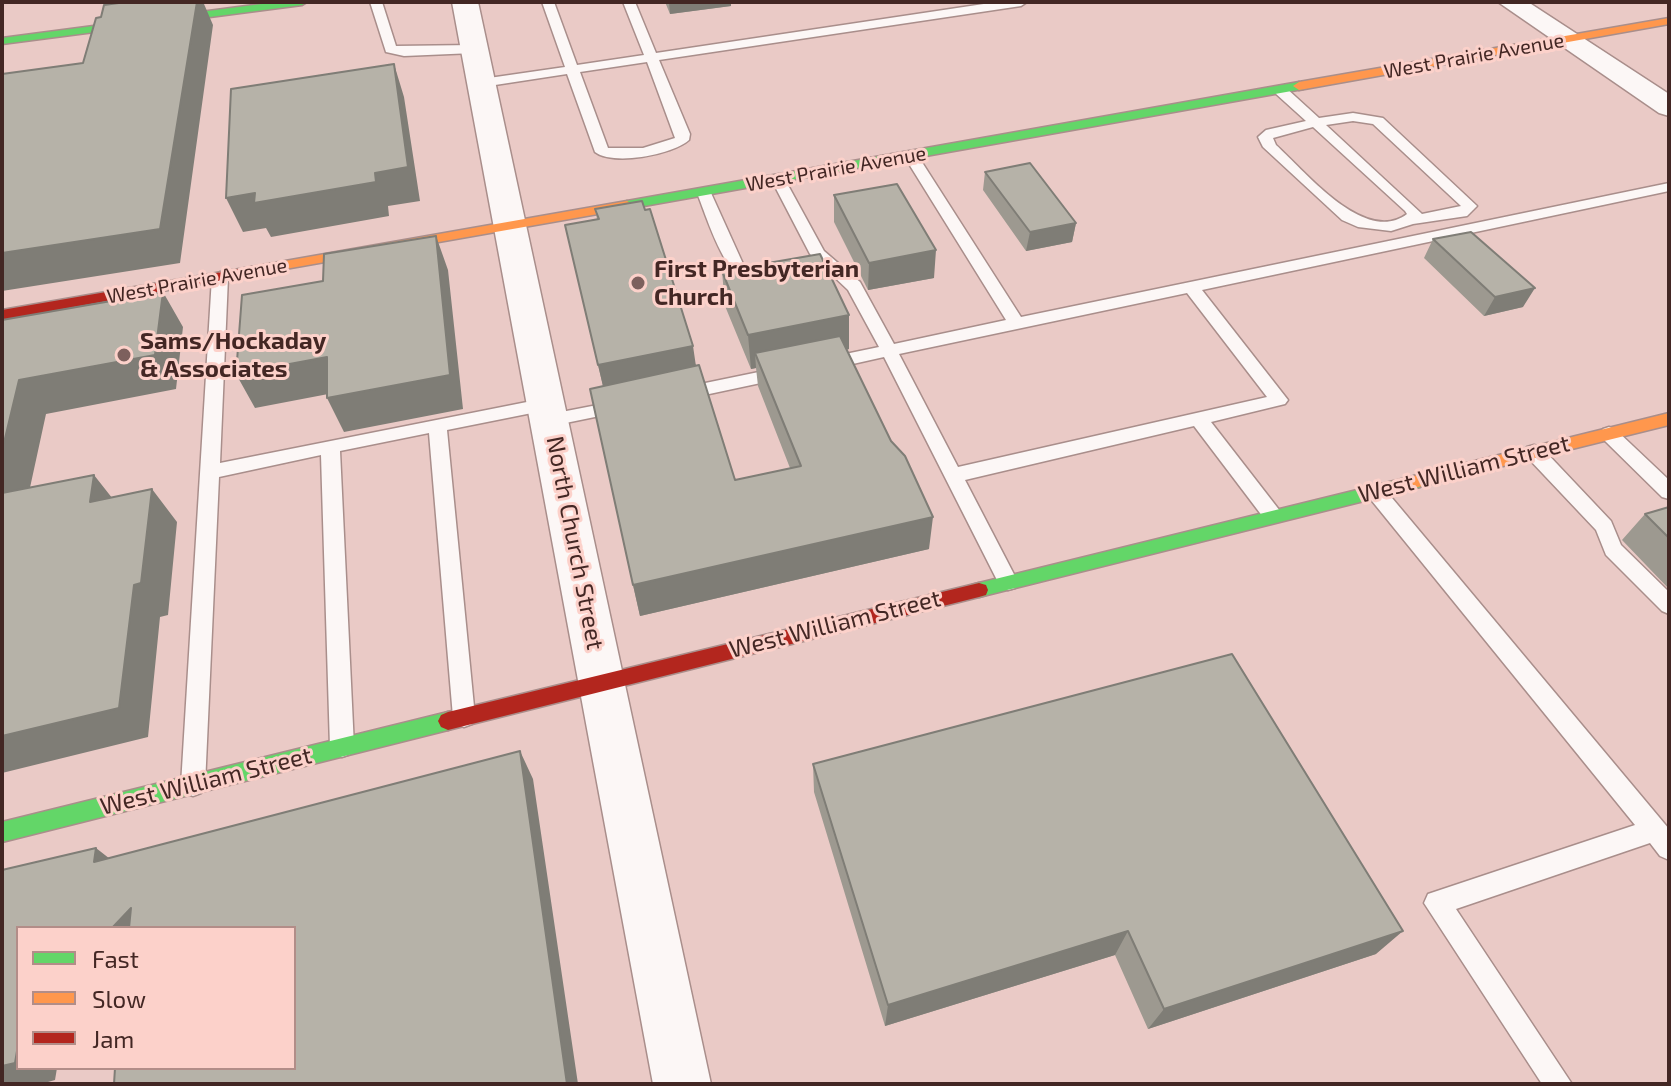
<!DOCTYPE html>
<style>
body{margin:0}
#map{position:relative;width:1671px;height:1086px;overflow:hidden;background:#eacac6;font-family:"Exo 2",sans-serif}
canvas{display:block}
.frame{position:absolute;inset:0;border:4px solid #432724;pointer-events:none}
.legend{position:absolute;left:16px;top:926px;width:280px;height:144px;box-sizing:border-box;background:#fcd1ca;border:2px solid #b28d88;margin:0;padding:10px 14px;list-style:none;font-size:24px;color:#432724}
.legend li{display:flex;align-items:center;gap:16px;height:40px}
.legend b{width:40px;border:2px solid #b28d88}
</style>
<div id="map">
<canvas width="1671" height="1086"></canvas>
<div class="frame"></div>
<ul class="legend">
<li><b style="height:10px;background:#63d668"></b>Fast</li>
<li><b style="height:10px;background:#ff974d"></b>Slow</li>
<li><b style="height:10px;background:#b3261e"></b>Jam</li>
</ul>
</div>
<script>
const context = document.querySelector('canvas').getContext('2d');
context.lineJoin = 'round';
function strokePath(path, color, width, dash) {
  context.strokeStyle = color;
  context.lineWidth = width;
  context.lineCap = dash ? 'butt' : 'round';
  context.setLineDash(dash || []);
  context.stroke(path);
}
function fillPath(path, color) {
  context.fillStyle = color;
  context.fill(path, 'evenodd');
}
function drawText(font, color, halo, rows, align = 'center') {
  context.font = font + ' "Exo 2",sans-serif';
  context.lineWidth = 6;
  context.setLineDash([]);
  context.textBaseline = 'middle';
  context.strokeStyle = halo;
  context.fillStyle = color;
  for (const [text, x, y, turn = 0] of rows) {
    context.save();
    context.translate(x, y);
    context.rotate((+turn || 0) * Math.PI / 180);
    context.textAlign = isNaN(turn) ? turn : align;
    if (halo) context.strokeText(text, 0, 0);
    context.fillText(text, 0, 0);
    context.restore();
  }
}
const lane = new Path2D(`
 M370,2H382L396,46L474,45L480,49L474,53L404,56L386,52Z
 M542,2H554L577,65L644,55L623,2H635L656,53L997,2H1027L1021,6L659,60L690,134L689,140C672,155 613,166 595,152L567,74L482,87L475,83L482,79L565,67ZM647,62L675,138L643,148H608L580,72Z
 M1275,87H1285L1319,118L1353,113L1383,118L1477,206L1467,216L1413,224L1391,231L1358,227L1342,220L1263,147L1258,137L1266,130L1306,121L1275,93ZM1353,121L1373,124L1461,206L1422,214L1326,125ZM1313,127L1405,211L1407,214C1365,246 1305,171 1276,145L1273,138Z
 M911,152L918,156L1021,317L1669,183V191L1202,290L1288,400L1285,404L1211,422L1280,511L1283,516L1280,521H1266L1194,426L965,480L1018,582L1015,588L1008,590L1001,588L884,357L826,370L817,364L826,358L879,347L848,290L810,254L771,179L773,176H783L824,251L860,282L894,344L1006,320L904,156ZM1187,293L1267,397L958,467L899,354Z
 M704,189L711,193L744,266L750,272L764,278V286C728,293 708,219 697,193Z
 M220,272L228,277L220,463L547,398L556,404L547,410L447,430L475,717L472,724L464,727L456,724L453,717L429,433L340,451L354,747L350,754L342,757L334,754L330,747L321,455L219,477L205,785L201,793L193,796L185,793L181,785L212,277Z
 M783,367L792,373L789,377L681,400L672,394L681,388Z
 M623,400L629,402L632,406L629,410L551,426L542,420L551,414Z
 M1609,427L1615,429L1669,480V499L1662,497L1603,439L1600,434L1603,429Z
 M1534,445L1541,447L1611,521L1621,545L1669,592V614L1662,611L1606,555L1596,530L1527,457L1525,452L1527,447Z
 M1375,484L1382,486L1669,829V860L1660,856L1650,843L1456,909L1572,1084H1542L1424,903L1428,894L1635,825L1368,496L1365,491Z`);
const street = new Path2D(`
 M452,2H478L711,1084H653Z
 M1498,2H1528L1669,94V116L1659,113Z`);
const fast = new Path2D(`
 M277,2H307L302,5L2,44V38Z
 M1299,82L1305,86L1303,89L627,209L620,205L627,201Z
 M1414,476L1420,477L1423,482L1420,487L979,597L972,595L970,590L972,585L979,583Z
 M448,712L455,715L458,721L455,727L448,730L2,842V822Z`);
const slow = new Path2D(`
 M1669,18V24L1299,90L1293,86L1299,82Z
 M627,201L634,205L632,208L251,275L244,271L251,267Z
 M1669,413V425L1414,488L1405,482L1414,476Z`);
const jam = new Path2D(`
 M251,267L256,268V274L2,320V310Z
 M979,583L986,585L988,590L986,595L979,597L448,730L441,727L438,721L441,715L448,712Z`);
const wall = new Path2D(`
 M665,2H731V6L670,14Z
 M985,172L1076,223L1072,242L1026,251L983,190Z
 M834,195L934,278L868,290L834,222Z
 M595,209L696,365L735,480L790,468L758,386L756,368L751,369L725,306L722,271L849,349L846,350L929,549L640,616L633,585L603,386L565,225L597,219Z
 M1433,239L1523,307L1484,316L1424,258Z
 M1669,507V589L1622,540L1645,514Z
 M813,764L1376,954L1148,1029L1115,955L885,1026L814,792Z`);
const shadedWall = new Path2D(`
 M120,2H216L204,4L213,25L180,263L2,291V253L126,14Z
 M669,2H731V6L670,14Z
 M394,64L404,97L420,201L388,206L389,216L271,237L266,228L243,232L226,198Z
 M1076,223L1072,242L1026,251L1030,232Z
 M436,236L448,270L463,409L344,432L327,398Z
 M936,250L934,278L868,290L869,263Z
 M1535,288L1523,307L1484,316L1495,297Z
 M163,292L183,327L176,389L46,414L21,529L2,507V451L19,380Z
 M849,315V349L761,367L755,353L756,368L751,369L748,335Z
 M693,346L698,380L606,399L598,365Z
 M327,357L344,391L255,408L236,374Z
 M94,475L120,508L90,502Z
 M152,489L177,522L168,615L160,617L148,737L2,773V736Z
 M933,517L929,549L640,616L633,585Z
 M520,751L533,779L578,1084H567Z
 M96,848L128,873L94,862Z
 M131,908L158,928H112Z
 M1128,931L1115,955L885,1026L888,1005Z
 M1403,931L1376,954L1148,1029L1164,1009Z
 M18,1045V1068H57L55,1080L41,1084H2V1066Z`);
const building = new Path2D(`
 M126,2H197L160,229L2,253V74L83,63L96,18L101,17L104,5Z
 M394,64L408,167L375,173L376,182L254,203L255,193L226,198L231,89Z
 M1030,163L1076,223L1030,232L985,172Z
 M897,184L936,250L869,263L834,195Z
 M642,201L645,210L650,209L693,346L598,365L565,225L599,219L595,209Z
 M1471,232L1535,288L1495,297L1433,239Z
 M436,236L450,375L327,398V357L236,374L242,295L323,281L324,254Z
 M820,254L849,315L748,335L722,271Z
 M163,292L155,355L19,380L2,451V320Z
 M840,336L891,441L905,456L933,517L633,585L590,389L699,365L735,480L801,466L755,353Z
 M94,475L90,502L152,489L141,583L134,585L119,708L2,736V493Z
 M1669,507V538L1645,514Z
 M1232,654L1403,931L1164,1009L1128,931L888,1005L813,764Z
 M520,751L567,1084H114L115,1068H294V928H129L131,908L112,928H18V1045L15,1063L2,1066V870L96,848L94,862Z`);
const markers = [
 [638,283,8,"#7d605d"],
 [124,355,8,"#7d605d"]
];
const farStreetnames = [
 ["West Prairie Avenue",1474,56,-10],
 ["West Prairie Avenue",836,169,-10],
 ["West Prairie Avenue",197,281,-10]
];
const poiNames = [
 ["First Presbyterian",654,269],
 ["Church",654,297],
 ["Sams/Hockaday",140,341],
 ["& Associates",140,369]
];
const streetNames = [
 ["West William Street",1464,469,-14],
 ["North Church Street",575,543,79],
 ["West William Street",835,624,-14],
 ["West William Street",206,781,-14]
];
strokePath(lane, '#a98e8b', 3);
strokePath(street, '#a98e8b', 3);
strokePath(fast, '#a98e8b', 3);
strokePath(slow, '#a98e8b', 3);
strokePath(jam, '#a98e8b', 3);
fillPath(lane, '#fcf7f6');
fillPath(street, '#fcf7f6');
fillPath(fast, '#63d668');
fillPath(slow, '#ff974d');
fillPath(jam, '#b3261e');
fillPath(wall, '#9d9990');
fillPath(shadedWall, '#7f7d76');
fillPath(building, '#b6b2a8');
strokePath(building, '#7f7d76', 2);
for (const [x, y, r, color] of markers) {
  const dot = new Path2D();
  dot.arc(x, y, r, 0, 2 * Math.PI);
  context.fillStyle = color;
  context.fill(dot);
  strokePath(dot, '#fcd1ca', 3);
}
drawText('20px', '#432724', '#fcd1ca', farStreetnames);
drawText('bold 24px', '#432724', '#fcd1ca', poiNames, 'left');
drawText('24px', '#432724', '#fcd1ca', streetNames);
</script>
